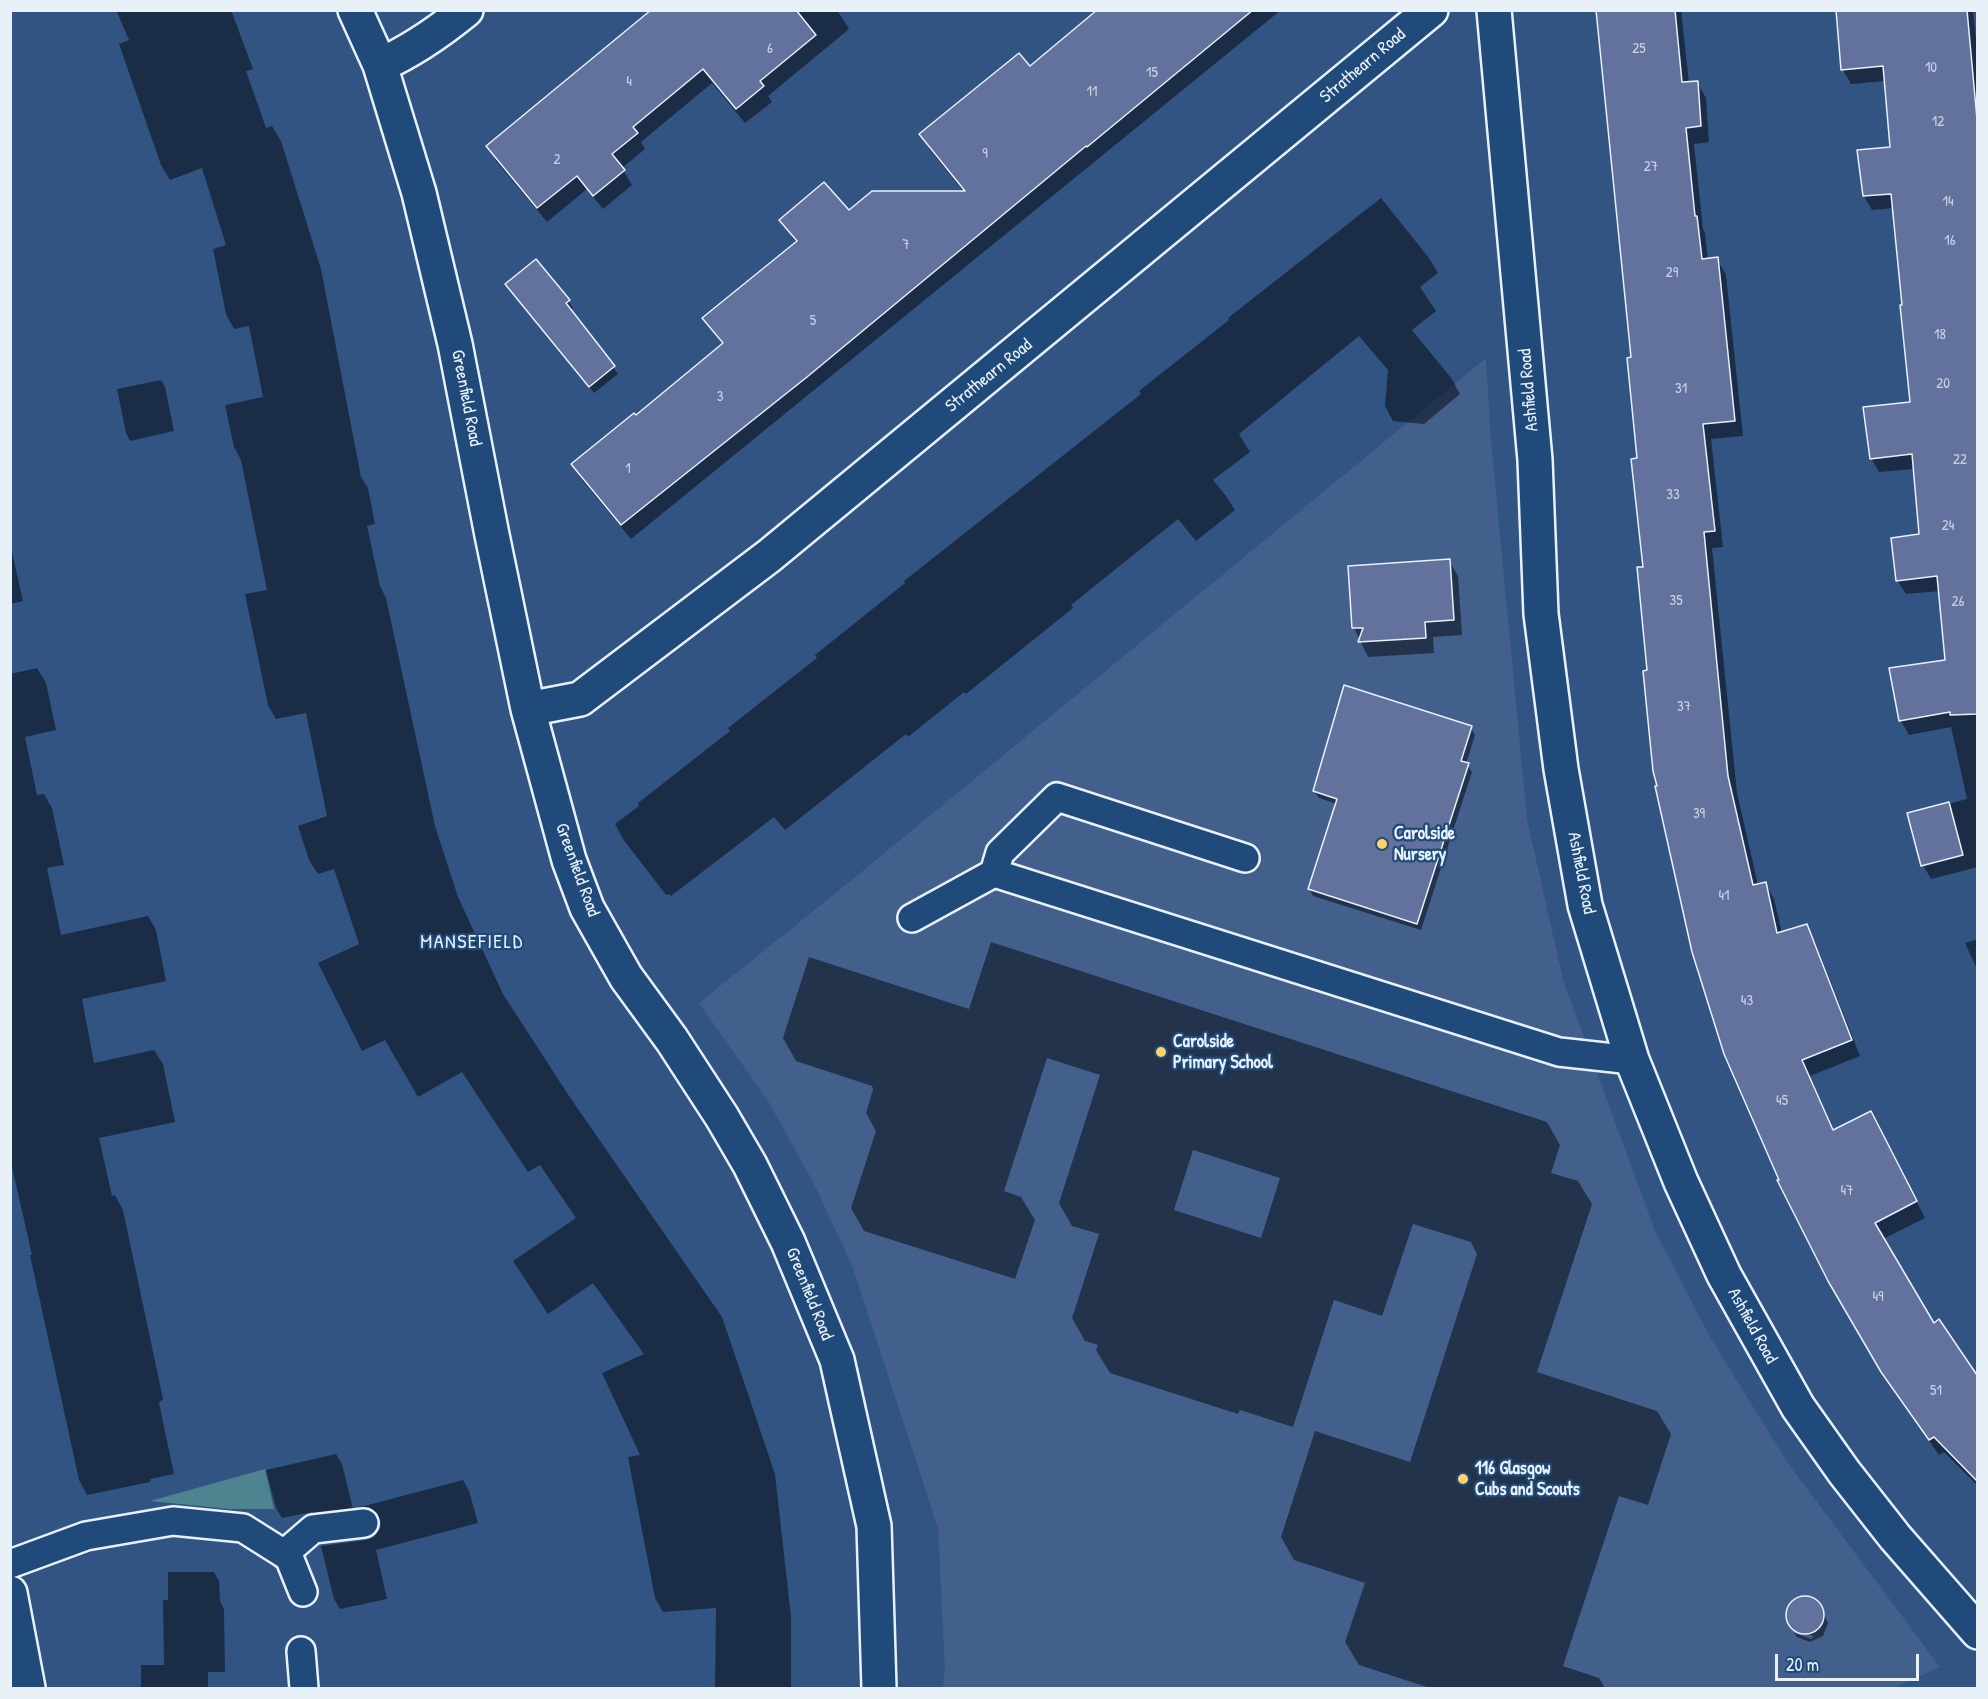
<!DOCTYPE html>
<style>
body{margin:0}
#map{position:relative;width:1988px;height:1699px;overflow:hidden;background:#315483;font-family:"Patrick Hand",sans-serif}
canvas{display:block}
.frame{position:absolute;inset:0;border:12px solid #e8f1f8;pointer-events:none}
.scale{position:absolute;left:1775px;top:1654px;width:144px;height:27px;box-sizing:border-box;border:3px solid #e8f1f8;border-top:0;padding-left:8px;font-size:18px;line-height:21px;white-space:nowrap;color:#e8f1f8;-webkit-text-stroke:4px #1f4a7a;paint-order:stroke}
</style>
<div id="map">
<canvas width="1988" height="1699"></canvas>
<div class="frame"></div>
<div class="scale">20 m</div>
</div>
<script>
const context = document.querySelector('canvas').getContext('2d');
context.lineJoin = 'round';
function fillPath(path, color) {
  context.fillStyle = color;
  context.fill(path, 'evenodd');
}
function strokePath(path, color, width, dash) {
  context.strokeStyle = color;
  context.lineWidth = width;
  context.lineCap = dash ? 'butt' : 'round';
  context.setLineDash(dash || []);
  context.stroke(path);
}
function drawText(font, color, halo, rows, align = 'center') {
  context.font = font + ' "Patrick Hand",sans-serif';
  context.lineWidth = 4.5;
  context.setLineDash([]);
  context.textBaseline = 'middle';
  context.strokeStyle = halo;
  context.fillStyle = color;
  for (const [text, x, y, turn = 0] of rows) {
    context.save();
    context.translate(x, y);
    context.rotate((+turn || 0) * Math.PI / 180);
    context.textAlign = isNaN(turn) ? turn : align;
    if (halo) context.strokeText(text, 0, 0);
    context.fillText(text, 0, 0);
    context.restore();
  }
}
const built = new Path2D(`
 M1486,358L1491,441L1527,819L1563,980L1655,1231L1710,1337L1787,1462L1940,1667L1893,1688H943L945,1669L938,1528L852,1265L813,1182L768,1101L699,1003L842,888Z`);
const green = new Path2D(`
 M265,1469L274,1509H230L150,1501Z`);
const shadow = new Path2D(`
 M116,10H231L253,69L246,71L266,128L272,126L281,141L321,269L361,477L368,488L375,524L367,526L380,586L386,598L435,826L458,897L503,994L569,1096L722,1317L775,1474L791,1617V1688H715L716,1608L663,1612L655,1598L628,1457L640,1455L602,1373L644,1354L593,1283L548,1314L513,1261L576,1218L540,1165L528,1172L462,1072L418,1097L385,1040L362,1051L318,963L359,944L334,869L318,874L309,860L298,826L327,816L306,713L276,719L268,705L245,594L267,590L241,460L234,447L225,405L263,397L249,326L234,329L226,314L213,249L226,245L202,168L170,180L161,165L119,44L129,40Z
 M653,10H837L849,29L768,96L772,102L745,123L712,83L641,142L645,149L622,168L632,185L603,209L587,189L547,222L496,161L488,146Z
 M1100,10H1281L631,539L582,480L573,465L636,417L723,345L704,318L796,243L781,220L849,213L965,193L930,150L921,135L1030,68Z
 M1598,10H1681L1689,83L1697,82L1706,98L1709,142L1694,144L1703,229L1705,233L1708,260L1717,259L1726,275L1743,436L1711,439L1723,547L1712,548L1737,793L1758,885L1765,883L1774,899L1782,933L1806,926L1815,942L1860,1056L1810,1076L1834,1131L1879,1128L1925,1218L1883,1239L1933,1325L1939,1321L1978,1378V1486L1944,1452L1939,1455L1893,1389L1781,1180L1659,787L1649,671L1633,358Z
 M1878,10H1973L1978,59V867L1931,879L1923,865L1909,814L1967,799L1951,727L1909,735L1901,721L1891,670L1946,661L1940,591L1906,594L1897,580L1921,535L1914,469L1879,472L1871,458L1911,403L1904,306L1894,208L1872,210L1864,196L1892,148L1885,81L1851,84L1843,70Z
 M1381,198L1429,258L1438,273L1420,287L1436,311L1412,330L1452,379L1460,394L1424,424L1393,421L1385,406L1388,370L1359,336L1239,434L1250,452L1213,480L1226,496L1235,510L1196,541L1178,519L1071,605L1073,608L966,694L964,692L908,737L906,734L785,830L774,817L671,896L669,894L666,895L623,839L615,824L639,806L638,803L730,731L728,728L817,658L815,655L905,583L904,581L1141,394L1139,391L1229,320L1228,318Z
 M507,284L568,301L573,308L570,310L618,374L594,393Z
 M161,380L165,387L174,431L130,441L126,433L117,389Z
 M10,543L23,601L10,604Z
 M1449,561L1458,576L1462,635L1433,637L1434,653L1368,657L1354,628Z
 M37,668L46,683L56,730L25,737L37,795L44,794L52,808L64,865L47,868L61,935L148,916L156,930L166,981L82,999L94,1063L154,1050L163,1064L175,1122L99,1138L112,1196L115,1195L123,1210L163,1399L159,1403L174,1474L150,1479V1482L87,1495L79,1480L30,1255H32L10,1158V674Z
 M1471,728L1475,735L1466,764L1472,772L1421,930L1313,896L1309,888L1337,804L1319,798L1314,791Z
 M1978,939V971L1965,943Z
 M991,942L1547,1122L1560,1145L1551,1173L1578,1181L1592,1204L1537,1372L1657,1411L1671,1434L1648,1505L1619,1496L1563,1666L1599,1678L1605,1688H1430L1359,1665L1345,1642L1365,1583L1294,1560L1281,1537L1315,1431L1410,1462L1477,1254L1471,1242L1413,1224L1382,1316L1334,1300L1293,1427L1240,1410L1238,1414L1110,1373L1096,1350L1098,1345L1085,1341L1072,1318L1099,1234L1072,1226L1059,1203L1100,1075L1047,1058L1004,1191L1021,1197L1035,1220L1015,1279L864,1231L851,1208L876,1131L866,1113L873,1089L872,1086L796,1061L783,1038L809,957L969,1009ZM1193,1150L1280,1178L1261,1238L1174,1210Z
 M336,1454L342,1464L353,1509L463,1480L469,1491L478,1523L376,1550L387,1599L340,1609L334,1599L321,1546L366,1540L374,1537L380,1529L381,1521L369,1517L319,1523L312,1512L282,1518L276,1508L266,1470Z
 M168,1572H214L219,1581L220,1601L224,1609L225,1672H208V1688H141V1665H164L163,1600H168Z
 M1804,1596L1817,1601L1828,1623L1823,1636L1810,1642L1797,1637L1794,1633L1812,1639L1813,1636L1792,1629L1786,1616L1791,1602Z`);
const building = new Path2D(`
 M651,10H796L816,35L760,81L764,86L736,109L703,69L633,127L638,133L612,154L625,170L593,196L577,176L537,208L486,146Z
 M1097,10H1253L1087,147L1086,146L807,377L621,525L571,464L634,413L636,415L723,343L702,318L797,241L779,220L824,182L849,210L872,191H965L919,134L1019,53L1030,66Z
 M1596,10H1675L1682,82L1698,81L1701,126L1686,128L1695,216H1697L1702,259L1718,257L1735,421L1703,424L1715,531L1704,532L1728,776L1753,885L1766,882L1777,933L1807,924L1852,1040L1802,1060L1833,1130L1871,1111L1917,1201L1875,1223L1934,1323L1939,1319L1977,1375V1481L1934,1437L1929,1440L1881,1372L1828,1281L1777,1180H1779L1724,1054L1692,952L1655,786H1657L1653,771L1643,671L1647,670L1637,567H1643L1631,459L1637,458L1627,358L1631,357Z
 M1836,10H1967L1977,119V714L1950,715V712L1899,721L1889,668L1945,660L1937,576L1896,581L1891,538L1919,534L1912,454L1870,459L1863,407L1910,402L1900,305H1902L1891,194L1863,196L1857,150L1890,147L1883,66L1841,70Z
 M536,259L570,300L566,303L615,366L589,387L505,284Z
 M1450,559L1454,620L1425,622L1426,638L1358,642L1363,628H1352L1348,566Z
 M1344,685L1472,726L1461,761L1469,763L1417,924L1308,889L1337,799L1313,791Z
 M1949,802L1963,855L1921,866L1907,813Z
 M1786 1615a19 19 0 1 1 38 0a19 19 0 1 1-38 0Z`);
const lane = new Path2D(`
 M1245,858L1057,797L1000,853L994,873L1559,1052L1632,1060
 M912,918L994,873
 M284,1554L313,1529L364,1523
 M10,1564L86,1536L173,1521L243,1528L289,1557L303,1592
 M301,1651L304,1688`);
const street = new Path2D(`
 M355,10L380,65L419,193L455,344L492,535L528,709L569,860L587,908L626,977L672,1040L722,1117L750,1165L788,1242L837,1360L874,1526L879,1688
 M1494,10L1535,460L1541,614L1561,769L1585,905L1632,1060L1681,1182L1724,1275L1798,1407L1844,1472L1895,1537L1978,1632
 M380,65C412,51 439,32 466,10
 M528,709L580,699L769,556L1431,10
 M10,1593L28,1688`);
const markers = [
 [1382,844,6,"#ffd166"],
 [1161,1052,6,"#ffd166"],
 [1463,1479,6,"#ffd166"]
];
const numberNames = [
 ["6",770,49],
 ["25",1639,49],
 ["10",1931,68],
 ["15",1152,73],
 ["4",629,82],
 ["11",1092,92],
 ["12",1938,122],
 ["9",985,154],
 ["2",557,160],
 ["27",1651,167],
 ["14",1948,202],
 ["16",1950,241],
 ["7",906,245],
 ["29",1672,273],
 ["5",813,321],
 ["18",1940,335],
 ["20",1943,384],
 ["31",1681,389],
 ["3",720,397],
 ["22",1960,460],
 ["1",628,469],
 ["33",1673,495],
 ["24",1948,526],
 ["35",1676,601],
 ["26",1958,602],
 ["37",1684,707],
 ["39",1699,814],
 ["41",1724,896],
 ["43",1747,1001],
 ["45",1782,1101],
 ["47",1847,1191],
 ["49",1878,1297],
 ["51",1936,1391]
];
const streetNames = [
 ["Strathearn Road",1363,66,-40],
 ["Strathearn Road",989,376,-39],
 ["Ashfield Road",1529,390,-95],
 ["Greenfield Road",466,398,79],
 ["Greenfield Road",577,870,70],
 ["Ashfield Road",1581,873,79],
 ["Greenfield Road",809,1294,68],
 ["Ashfield Road",1752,1326,61]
];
const poiNames = [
 ["Carolside",1394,834],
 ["Nursery",1394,855],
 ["Carolside",1173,1042],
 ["Primary School",1173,1063],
 ["116 Glasgow",1475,1469],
 ["Cubs and Scouts",1475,1490]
];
const neighbourhoodNames = [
 ["MANSEFIELD",472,943]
];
fillPath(built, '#43608d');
fillPath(green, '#4e8390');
fillPath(shadow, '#0007');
fillPath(building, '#63729d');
strokePath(building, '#e8f1f8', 1.5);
strokePath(lane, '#e8f1f8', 32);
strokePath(street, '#e8f1f8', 38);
strokePath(lane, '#1f4a7a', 27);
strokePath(street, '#1f4a7a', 33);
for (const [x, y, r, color] of markers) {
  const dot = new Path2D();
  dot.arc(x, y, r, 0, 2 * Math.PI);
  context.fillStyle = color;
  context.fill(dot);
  strokePath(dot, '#1f4a7a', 2);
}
drawText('15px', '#c7d1e1', null, numberNames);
drawText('18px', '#e8f1f8', '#1f4a7a', streetNames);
drawText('bold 18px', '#e8f1f8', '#1f4a7a', poiNames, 'left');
context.letterSpacing = '1.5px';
drawText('20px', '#e8f1f8', '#1f4a7a', neighbourhoodNames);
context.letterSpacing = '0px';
</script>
